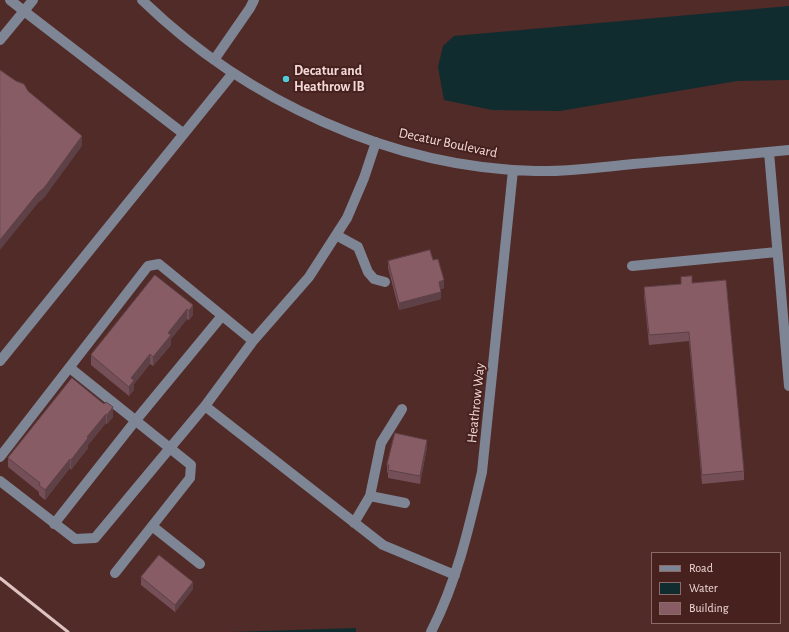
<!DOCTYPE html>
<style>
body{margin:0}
#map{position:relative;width:789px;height:632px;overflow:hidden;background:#512b28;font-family:"Alegreya Sans",sans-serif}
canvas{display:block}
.legend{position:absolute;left:651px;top:552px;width:130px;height:72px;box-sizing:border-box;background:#46211e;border:1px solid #8b6b68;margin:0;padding:5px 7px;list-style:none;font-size:12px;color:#f2d9d6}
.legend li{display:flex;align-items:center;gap:8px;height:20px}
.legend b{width:20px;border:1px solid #8b6b68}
</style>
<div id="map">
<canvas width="789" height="632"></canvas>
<ul class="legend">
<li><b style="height:5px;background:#7e8595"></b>Road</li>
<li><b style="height:11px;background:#112c2f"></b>Water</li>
<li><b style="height:11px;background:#875c65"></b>Building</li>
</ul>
</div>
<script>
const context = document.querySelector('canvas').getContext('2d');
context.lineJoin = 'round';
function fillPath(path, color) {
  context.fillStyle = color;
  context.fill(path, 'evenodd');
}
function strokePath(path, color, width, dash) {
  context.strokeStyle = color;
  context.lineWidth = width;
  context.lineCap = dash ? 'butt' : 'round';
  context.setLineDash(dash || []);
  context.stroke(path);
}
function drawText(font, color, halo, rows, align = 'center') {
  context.font = font + ' "Alegreya Sans",sans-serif';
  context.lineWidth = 4;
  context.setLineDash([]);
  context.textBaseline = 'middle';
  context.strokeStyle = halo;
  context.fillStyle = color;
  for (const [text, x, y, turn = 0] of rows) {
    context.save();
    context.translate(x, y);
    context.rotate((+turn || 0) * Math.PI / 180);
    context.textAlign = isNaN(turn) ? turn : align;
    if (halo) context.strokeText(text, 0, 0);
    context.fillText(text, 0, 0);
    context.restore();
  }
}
const water = new Path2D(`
 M789,6V80L737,81L560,111L492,110L444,100L438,67L443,46L454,36Z
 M356,628V632H230Z`);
const minor = new Path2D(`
 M10,0L24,11L33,0
 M142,0C245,100 391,168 536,171C568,172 601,167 633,164C685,160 737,155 789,150
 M0,40L24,11L184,134
 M214,60L250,8L254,0
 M769,152L789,386
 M336,235L358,247L368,272L374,279L385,282
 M632,266L777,252
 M0,361L233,73
 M70,368L191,465L190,478L115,573
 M205,406L383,545L455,575
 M0,457L148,266L159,264L253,341
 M0,481L75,539L95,538L205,406L253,341L309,277L347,218L364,178L376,142
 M370,496L405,503
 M354,523L370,496L381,443L402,409
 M54,524L136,420L221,317
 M152,526L200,564
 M431,632C457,581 469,528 482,472L513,170`);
const rail = new Path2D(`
 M0,578L68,632`);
const wall = new Path2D(`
 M433,260L444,288L441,289V299L399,310L388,268V261Z
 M155,275L193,315L189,320L187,319L171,339V345L153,366L150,364L134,384V390L129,396L91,365V355Z
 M681,277L692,283L744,471V480L702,484L689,341L649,345L644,297V287L681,284Z
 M72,378L113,417L107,424L106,423L88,445V448L71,470L70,468L45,500L39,495V492L8,467V458Z
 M427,447L420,484L388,478V473L387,472V465Z
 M141,577L193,589L175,612L141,585Z`);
const shadedWall = new Path2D(`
 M82,136V146L44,198L38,203L0,250V240Z
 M444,280V288L439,289V282Z
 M441,292V299L399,310V303Z
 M193,305V315L189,320V311Z
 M187,309V319L171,339V345L153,366V357L168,333Z
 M150,354V364L134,384V390L129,396V387L131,378Z
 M113,407V417L107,424V415Z
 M106,414V423L88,445V448L71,470V460L87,437Z
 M427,440V447L420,484V476Z
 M70,459V468L45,500V490Z
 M193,582V589L175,612V605Z`);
const building = new Path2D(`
 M0,70L16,81L24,84L28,91L82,136L44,188L38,193L0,240Z
 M430,250L433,260L438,259L444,280L439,282L441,292L399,303L388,261Z
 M155,275L193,305L189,311L187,309L168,333L171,335L153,357L150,354L131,378L134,380L129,387L91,355Z
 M692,276V283L726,280L744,471L702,475L689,332L649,335L644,287L681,284V277Z
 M72,378L104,404L106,402L113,407L107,415L106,414L87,437L88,438L71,460L70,459L45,490L39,485L40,483L8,458Z
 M395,433L427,440L420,476L388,470L389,465H387Z
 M159,555L193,582L175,605L141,577Z`);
const markers = [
 [286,79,4,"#52cbd8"]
];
const poiNames = [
 ["Decatur and",294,71],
 ["Heathrow IB",294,87]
];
const streetNames = [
 ["Decatur Boulevard",448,143,12],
 ["Heathrow Way",476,403,-84]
];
fillPath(water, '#112c2f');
strokePath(minor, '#7e8595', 10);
strokePath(rail, '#dec3c0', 3);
fillPath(wall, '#744f57');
fillPath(shadedWall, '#5e4047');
fillPath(building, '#875c65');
strokePath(building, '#5e4047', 1);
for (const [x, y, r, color] of markers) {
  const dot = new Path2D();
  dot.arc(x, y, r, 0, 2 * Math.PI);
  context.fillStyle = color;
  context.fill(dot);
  strokePath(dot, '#46211e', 1.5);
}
drawText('bold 14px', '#f2d9d6', '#46211e', poiNames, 'left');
drawText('14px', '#f2d9d6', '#46211e', streetNames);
</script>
